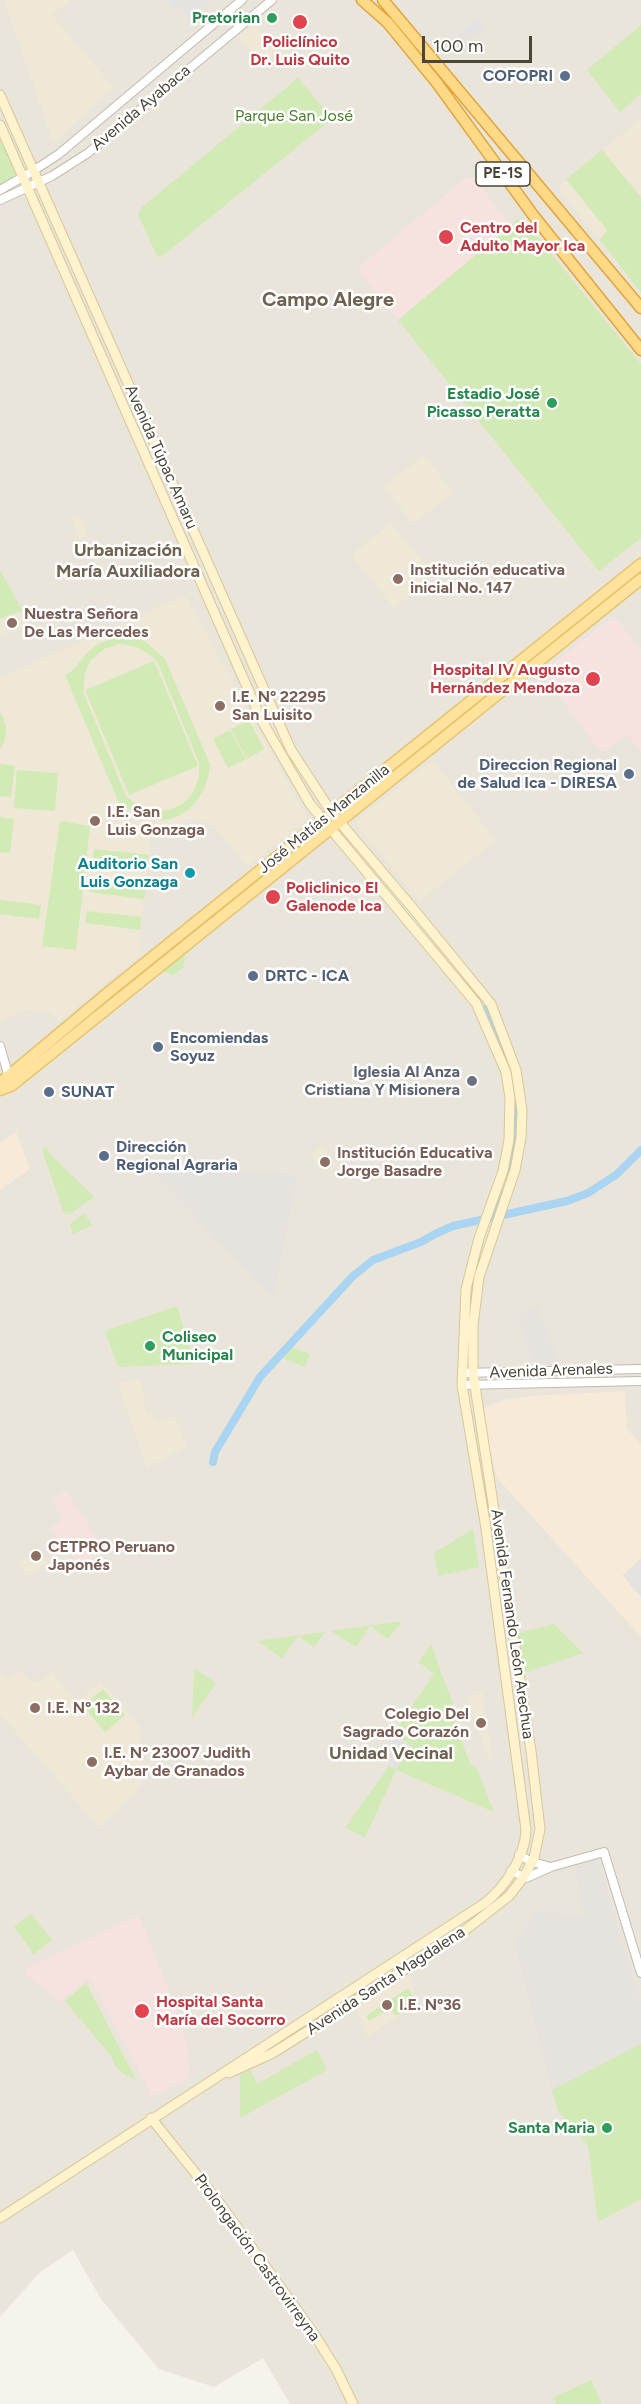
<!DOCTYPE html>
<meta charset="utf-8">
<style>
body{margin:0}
#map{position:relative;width:641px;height:2404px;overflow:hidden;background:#f6f3ec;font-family:Figtree,sans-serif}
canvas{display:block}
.scale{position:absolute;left:422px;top:36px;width:110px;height:27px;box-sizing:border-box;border:3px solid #4b4439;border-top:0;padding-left:8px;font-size:18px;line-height:21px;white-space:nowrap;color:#4b4439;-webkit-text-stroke:4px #fff;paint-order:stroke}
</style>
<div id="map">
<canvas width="641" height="2404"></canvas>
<div class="scale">100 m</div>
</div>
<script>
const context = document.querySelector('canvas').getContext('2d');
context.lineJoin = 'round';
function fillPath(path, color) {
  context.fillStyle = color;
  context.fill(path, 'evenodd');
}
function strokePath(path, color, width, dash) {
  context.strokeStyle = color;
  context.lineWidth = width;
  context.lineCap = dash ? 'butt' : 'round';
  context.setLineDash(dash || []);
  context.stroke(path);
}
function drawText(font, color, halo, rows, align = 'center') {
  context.font = font + ' Figtree,sans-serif';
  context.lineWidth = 5;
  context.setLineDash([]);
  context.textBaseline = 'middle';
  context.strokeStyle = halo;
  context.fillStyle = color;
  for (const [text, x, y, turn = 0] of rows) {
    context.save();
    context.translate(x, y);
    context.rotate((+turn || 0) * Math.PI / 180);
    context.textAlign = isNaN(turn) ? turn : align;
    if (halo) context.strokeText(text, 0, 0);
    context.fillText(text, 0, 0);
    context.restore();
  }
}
const residential = new Path2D(`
 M0,0H641V2404H290L263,2358L214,2387L159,2369L101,2299L73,2250L39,2273L0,2317Z`);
const commercial = new Path2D(`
 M16,1132L30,1169L0,1190V1143Z
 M625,1391L627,1429L641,1444V1637L497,1478L478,1405L483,1408L504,1400L530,1396Z`);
const industrial = new Path2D(`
 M162,1170L271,1173L297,1176L274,1295L269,1294L156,1175Z
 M539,1307L559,1364L535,1365L518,1316Z
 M595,1858L598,1860L641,2004V2044L552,2090L515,1943L536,1911L584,1916L575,1865Z`);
const education = new Path2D(`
 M4,0H71L52,15L114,88L53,143Z
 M251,26L257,27L277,53L261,65L238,36Z
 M641,118V293L560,191V185Z
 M424,455L453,492L413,524L384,487Z
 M80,514L88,535L79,539L71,518Z
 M391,523L434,575L394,608L351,555Z
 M183,596L187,598L307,818L306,821L247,867L214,826L194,819L151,838L139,946L143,953L60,1021L49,1013L27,1010L6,1018L0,1022V678Z
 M19,611L25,626L0,637V619Z
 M432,760L496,840L419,902L355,822Z
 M322,1146L340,1168L322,1171L310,1155Z
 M140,1380L146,1397L142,1399L148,1415L154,1413L157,1422L175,1416L187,1446L147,1468L117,1382Z
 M39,1549L48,1563L27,1576L17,1564Z
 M22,1671L31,1682H40L52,1671L76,1702L101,1681L139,1726L143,1779L140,1785L133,1796L99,1828L0,1714V1672L6,1680Z
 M482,1692L492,1759L489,1760L466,1698Z
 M410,1973L417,2003L367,2037L356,2008Z`);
const medical = new Path2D(`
 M467,177L474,179L511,225L398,320L361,274L360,266Z
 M614,616L641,649V751L627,734L602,753L541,673Z
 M66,1491L105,1550L79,1566L64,1542L60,1544L50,1528L63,1519L51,1499Z
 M134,1917H138L151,1944L180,2020L188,2049L189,2076L186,2080L152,2096L89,1977L60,2002L25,1974L27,1968Z`);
const green = new Path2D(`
 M641,25V94L620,112L587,70Z
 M298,78L328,114V122L161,257L157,256L138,214L141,208Z
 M0,136L16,168C17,180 9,181 0,186Z
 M602,150L641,197V293L600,240L607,230L566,179Z
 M521,217L641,364V538L599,571L398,320Z
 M0,570L22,610L0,619Z
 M117,636L145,641L165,659L210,764C208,809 162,840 125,806L121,808L65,675C77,669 79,661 88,652C96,644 107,640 117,636ZM119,644C136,645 144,650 157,661L199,763C203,807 158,826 126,796L83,692L85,673L91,660L104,649Z
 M154,661L198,766L129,795L85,690Z
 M0,712C8,725 8,737 0,749Z
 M249,720L264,749L247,759L231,729Z
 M230,730L246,759L228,768L213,739Z
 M0,764L15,766L11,797L0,796Z
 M17,770L58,773L55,811L14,808Z
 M0,817L14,819L10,853L0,852Z
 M60,821L90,826L76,950L42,946Z
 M94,849L149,855L148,867L93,861Z
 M90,880L146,886L144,899L89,892Z
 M0,900L41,905L39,919L0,914Z
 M87,911L142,917L140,930L85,923Z
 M185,952L184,967L172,975L162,971Z
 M46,1147L50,1154L94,1197L70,1214L64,1213L42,1150Z
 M84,1213L92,1225L73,1234L70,1224Z
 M177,1306L195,1364L118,1367L105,1331Z
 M291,1347L310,1354L305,1367L284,1359Z
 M473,1529L479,1567L438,1576L434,1553Z
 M402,1621L388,1639L370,1626L356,1647L331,1631Z
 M554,1624L583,1653L523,1673L517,1633Z
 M325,1632L314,1647L298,1636L282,1658L257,1641Z
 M431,1644L455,1711L453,1718L470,1764L477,1769L494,1812L396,1770L365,1837L345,1828L389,1766L396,1770L412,1746L394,1733L434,1674L419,1662Z
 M194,1668L216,1683L192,1718Z
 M103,1689L125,1715L105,1732L83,1706Z
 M31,1914L52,1940L34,1954L14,1927Z
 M86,1983L136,2080C124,2075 115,2070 112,2057L65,2001Z
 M408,1988L417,2002L396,2016L390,2008L369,2021L366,2016Z
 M641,2044V2199L598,2222L588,2146L558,2111L552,2090Z
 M317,2050L327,2070L240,2118V2075L250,2070L257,2084Z
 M591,2380L602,2404H556L553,2398Z`);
const parking = new Path2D(`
 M166,0H213L189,19L179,7L175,9Z
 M479,18L486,27L465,43L459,34Z
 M641,1558V1597L629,1584L626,1578L622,1576Z
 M394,1735L411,1746L395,1769L378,1757Z`);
const canal = new Path2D(`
 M485,1009L501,1051
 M508,1168L515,1118L510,1076
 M492,1218L499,1194
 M213,1462L215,1452L260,1377L353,1276L373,1260L421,1242L435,1234L453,1226L567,1201L588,1193L616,1175L641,1150`);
const tertiary = new Path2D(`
 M0,190L33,171L59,154L242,0
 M0,200L52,176L88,153L272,0
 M0,1046L8,1074
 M462,1373L641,1369
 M462,1385L641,1381
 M519,1855L532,1862L551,1867
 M511,1871L526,1878L551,1867L604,1852L641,1973`);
const secondary = new Path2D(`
 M0,95L291,750L332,813L416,912L491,1004L516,1070L522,1110L521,1138L515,1170L479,1277L473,1326V1373L531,1751L540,1829L534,1858L523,1878L509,1896L459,1935L273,2053L229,2073
 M0,125L262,721L310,804L476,1003L506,1072L510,1098L509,1140L503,1171L479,1238L466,1289L462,1385L485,1522L526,1830C525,1857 506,1886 485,1903L0,2218
 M151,2118L221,2205L314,2334L336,2369L353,2404`);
const primary = new Path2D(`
 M0,1083L110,991L641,564
 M0,1090L11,1086L36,1066L641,579`);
const trunk = new Path2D(`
 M362,0L388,23L437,83L533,215L641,350
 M383,0L641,308`);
const markers = [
 [272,18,6,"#2e9e5b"],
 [300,22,8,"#e0444e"],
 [565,76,6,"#5c6f8a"],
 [446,237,8,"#e0444e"],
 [552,403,6,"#2e9e5b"],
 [398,579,6,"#8d6e63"],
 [12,623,6,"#8d6e63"],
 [593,679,8,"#e0444e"],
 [220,706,6,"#8d6e63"],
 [629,774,6,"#5c6f8a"],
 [95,821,6,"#8d6e63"],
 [190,873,6,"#0f9aa8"],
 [273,897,8,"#e0444e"],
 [253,976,6,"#5c6f8a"],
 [158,1047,6,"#5c6f8a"],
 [472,1081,6,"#6b7280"],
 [49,1092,6,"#5c6f8a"],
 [104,1156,6,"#5c6f8a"],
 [325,1162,6,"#8d6e63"],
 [150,1346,6,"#2e9e5b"],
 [36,1556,6,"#8d6e63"],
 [35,1708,6,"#8d6e63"],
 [481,1723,6,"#8d6e63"],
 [92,1762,6,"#8d6e63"],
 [387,2005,6,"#8d6e63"],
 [142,2011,8,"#e0444e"],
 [607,2128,6,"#2e9e5b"]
];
const shields = [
 [503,174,54]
];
const shieldNames = [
 ["PE-1S",503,174]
];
const leisureNames = [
 ["Pretorian",260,18],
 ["Estadio José",540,394],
 ["Picasso Peratta",540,412],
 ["Coliseo",162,1337,"left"],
 ["Municipal",162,1355,"left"],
 ["Santa Maria",595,2128]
];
const healthNames = [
 ["Policlínico",300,42,"center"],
 ["Dr. Luis Quito",300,60,"center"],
 ["Centro del",460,228],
 ["Adulto Mayor Ica",460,246],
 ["Hospital IV Augusto",580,670,"right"],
 ["Hernández Mendoza",580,688,"right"],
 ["Policlinico El",286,888],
 ["Galenode Ica",286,906],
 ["Hospital Santa",156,2002],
 ["María del Socorro",156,2020]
];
const serviceNames = [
 ["COFOPRI",553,76,"right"],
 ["Direccion Regional",617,765,"right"],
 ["de Salud Ica - DIRESA",617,783,"right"],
 ["DRTC - ICA",265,976],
 ["Encomiendas",170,1038],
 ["Soyuz",170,1056],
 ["SUNAT",61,1092],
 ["Dirección",116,1147],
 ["Regional Agraria",116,1165]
];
const streetNames = [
 ["Avenida Ayabaca",141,108,-40],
 ["Avenida Túpac Amaru",161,457,66],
 ["José Matías Manzanilla",324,819,-39],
 ["Avenida Arenales",551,1371,-2],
 ["Avenida Fernando León Arechua",512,1624,82],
 ["Avenida Santa Magdalena",386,1981,-33],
 ["Prolongación Castrovirreyna",257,2258,54]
];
const parkNames = [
 ["Parque San José",294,116]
];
const educationNames = [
 ["Institución educativa",410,570],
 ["inicial No. 147",410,588],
 ["Nuestra Señora",24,614],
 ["De Las Mercedes",24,632],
 ["I.E. Nº 22295",232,697],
 ["San Luisito",232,715],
 ["I.E. San",107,812],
 ["Luis Gonzaga",107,830],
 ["Institución Educativa",337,1153],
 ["Jorge Basadre",337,1171],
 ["CETPRO Peruano",48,1547],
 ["Japonés",48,1565],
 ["I.E. Nº 132",47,1708],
 ["Colegio Del",469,1714,"right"],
 ["Sagrado Corazón",469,1732,"right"],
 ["I.E. Nº 23007 Judith",104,1753],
 ["Aybar de Granados",104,1771],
 ["I.E. Nº36",399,2005]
];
const cultureNames = [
 ["Auditorio San",178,864],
 ["Luis Gonzaga",178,882]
];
const worshipNames = [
 ["Iglesia Al Anza",460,1072],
 ["Cristiana Y Misionera",460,1090]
];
const neighbourhoodNames = [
 ["Urbanización",128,551],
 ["María Auxiliadora",128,572],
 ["Unidad Vecinal",391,1754]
];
const quarterNames = [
 ["Campo Alegre",328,300]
];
fillPath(residential, '#eae5da');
fillPath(commercial, '#f7ead8');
fillPath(industrial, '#e6e2dd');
fillPath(education, '#efe8d6');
fillPath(medical, '#f6e3e0');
fillPath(green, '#d2eab5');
fillPath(parking, '#e5e3e0');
strokePath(canal, '#a9d4f2', 8);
strokePath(tertiary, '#c2bbae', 10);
strokePath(secondary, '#d6c79b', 11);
strokePath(primary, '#e6c16a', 13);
strokePath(trunk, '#e0a43c', 13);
strokePath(tertiary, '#fff', 8);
strokePath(secondary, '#fff3cd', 9);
strokePath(primary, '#ffe39c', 10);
strokePath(trunk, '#ffd985', 10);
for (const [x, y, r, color] of markers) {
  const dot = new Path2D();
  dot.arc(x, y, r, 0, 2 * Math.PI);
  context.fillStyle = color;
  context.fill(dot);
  strokePath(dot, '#fff', 2);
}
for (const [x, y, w] of shields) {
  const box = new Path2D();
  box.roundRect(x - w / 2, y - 12, w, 24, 4.5);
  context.fillStyle = '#fff';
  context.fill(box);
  strokePath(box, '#4b4439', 1.5);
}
drawText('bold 15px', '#4b4439', null, shieldNames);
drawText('bold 16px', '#27864d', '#fff', leisureNames, 'right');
drawText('bold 16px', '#be3a42', '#fff', healthNames, 'left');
drawText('bold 16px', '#4e5e75', '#fff', serviceNames, 'left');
drawText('16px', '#4b4439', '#fff', streetNames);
drawText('16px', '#4a7f2a', '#fff', parkNames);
drawText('bold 16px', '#785e54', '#fff', educationNames, 'left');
drawText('bold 16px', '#0d838f', '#fff', cultureNames, 'right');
drawText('bold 16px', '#5b616d', '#fff', worshipNames, 'right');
drawText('bold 18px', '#6e6250', '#fff', neighbourhoodNames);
drawText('bold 20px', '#6e6250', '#fff', quarterNames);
</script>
